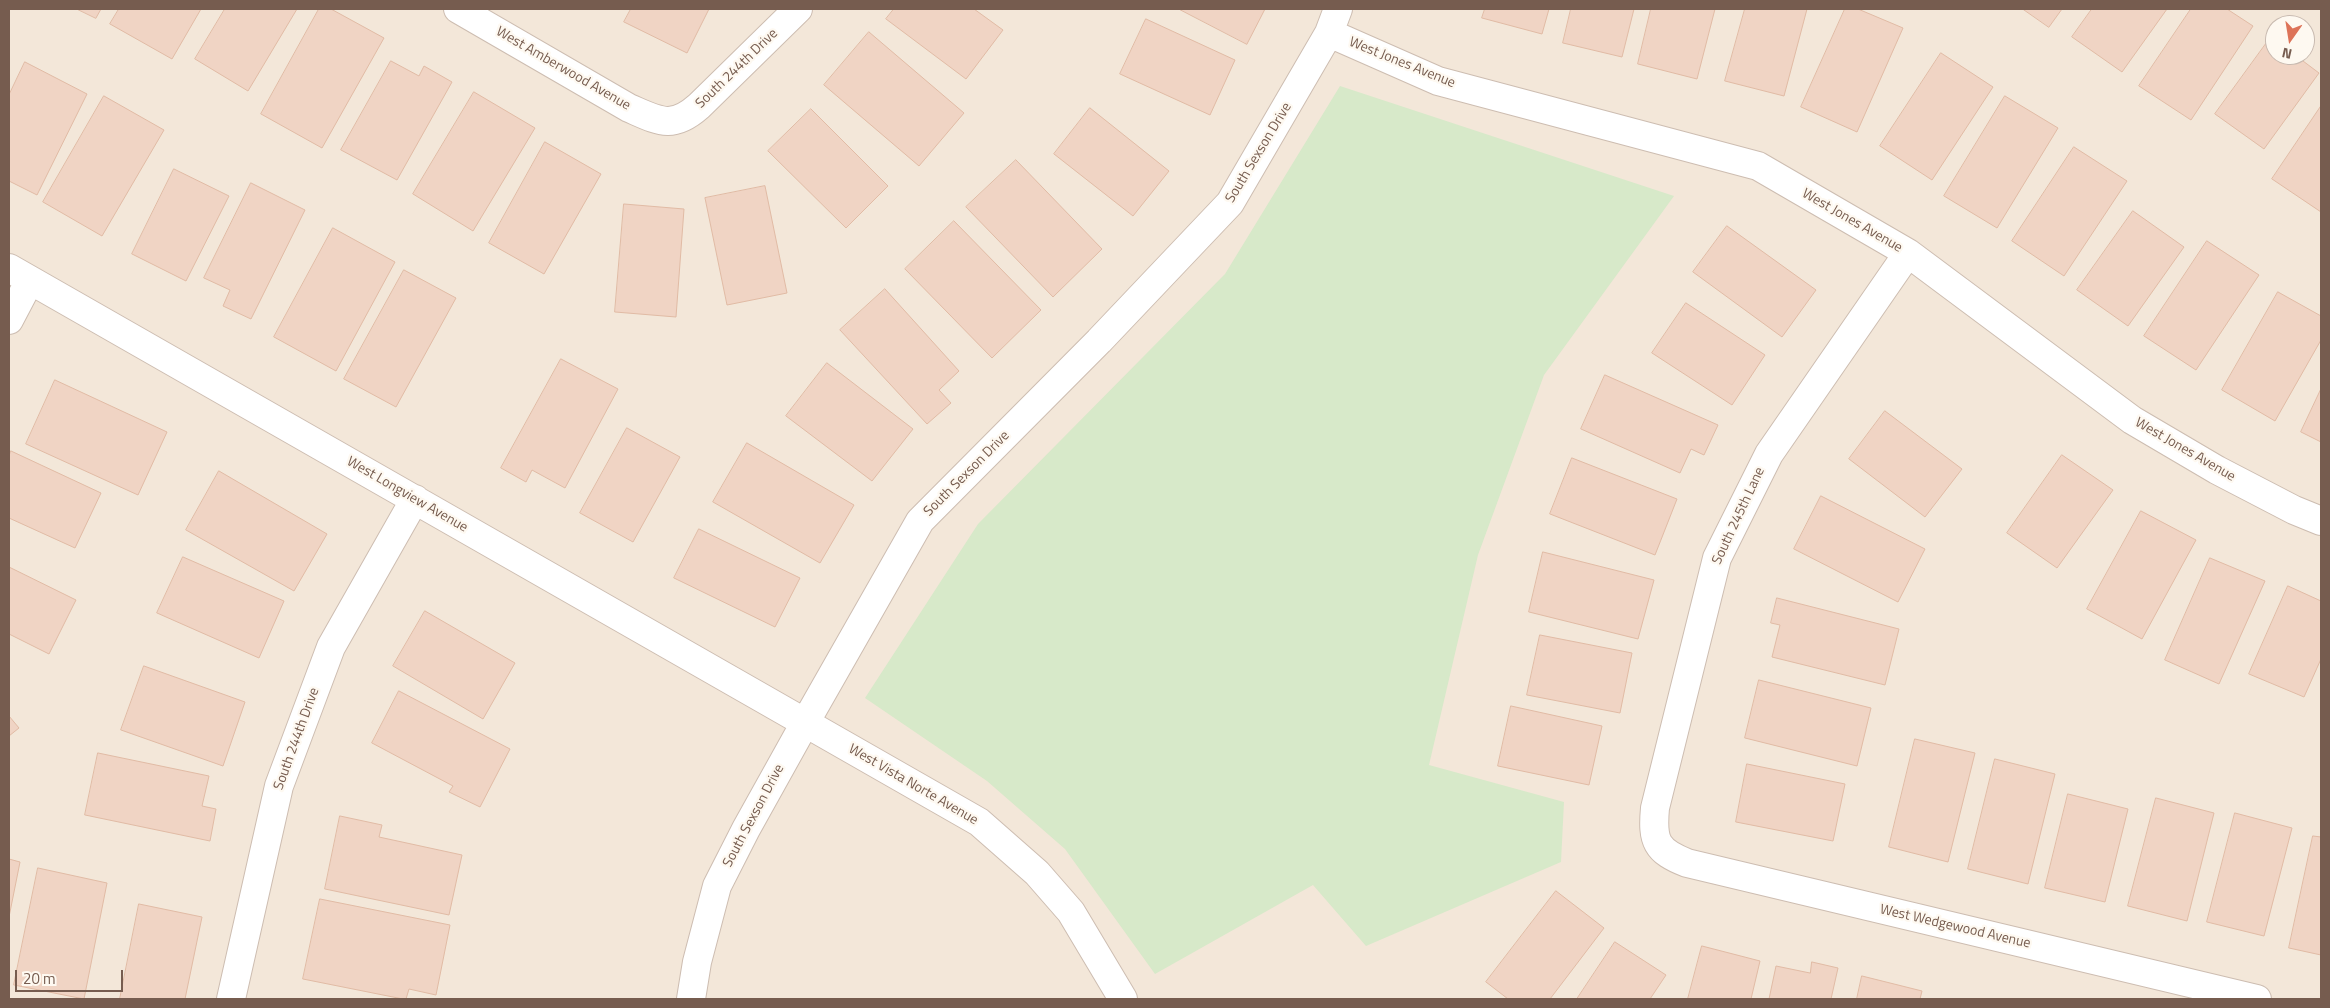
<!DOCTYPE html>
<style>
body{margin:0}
#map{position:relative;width:2330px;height:1008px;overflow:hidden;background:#fcf5eb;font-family:"Titillium Web",sans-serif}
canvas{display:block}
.frame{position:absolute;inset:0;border:10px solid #765c4f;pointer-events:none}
.north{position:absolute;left:2265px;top:15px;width:50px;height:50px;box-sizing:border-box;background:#fef9f1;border:1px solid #c8bab0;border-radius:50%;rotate:193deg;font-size:14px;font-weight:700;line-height:20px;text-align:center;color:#765c4f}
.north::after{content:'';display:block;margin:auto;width:18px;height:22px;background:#dd7358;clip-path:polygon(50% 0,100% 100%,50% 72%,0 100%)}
.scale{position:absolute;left:15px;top:970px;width:108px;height:22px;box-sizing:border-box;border:2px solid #765c4f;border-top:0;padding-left:6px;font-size:15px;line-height:18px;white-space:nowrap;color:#765c4f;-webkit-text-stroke:4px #fef9f1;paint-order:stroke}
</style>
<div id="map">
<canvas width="2330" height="1008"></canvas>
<div class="frame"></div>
<div class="north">N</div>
<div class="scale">20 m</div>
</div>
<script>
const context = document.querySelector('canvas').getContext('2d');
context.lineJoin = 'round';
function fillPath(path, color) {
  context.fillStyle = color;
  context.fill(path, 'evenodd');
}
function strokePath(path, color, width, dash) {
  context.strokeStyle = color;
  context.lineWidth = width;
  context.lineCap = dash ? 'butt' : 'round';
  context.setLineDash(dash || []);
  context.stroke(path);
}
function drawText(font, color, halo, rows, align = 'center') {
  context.font = font + ' "Titillium Web",sans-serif';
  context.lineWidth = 4.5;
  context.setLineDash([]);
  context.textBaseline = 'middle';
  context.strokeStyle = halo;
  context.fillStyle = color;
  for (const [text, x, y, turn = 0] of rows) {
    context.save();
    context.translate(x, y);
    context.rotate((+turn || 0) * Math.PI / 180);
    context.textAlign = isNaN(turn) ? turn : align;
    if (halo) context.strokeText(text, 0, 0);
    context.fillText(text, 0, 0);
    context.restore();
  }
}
const residential = new Path2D(`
 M9,9H2321V999H9ZM2275,25H2305V55H2275Z`);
const green = new Path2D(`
 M1340,86L1674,196L1544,375L1478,555L1429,765L1564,802L1561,862L1366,946L1313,885L1155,974L1065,849L987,781L865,698L978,524L1225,274Z`);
const building = new Path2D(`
 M77,9H101L96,18Z
 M119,9H201L172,59L110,24Z
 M225,9H297L248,91L195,59Z
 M319,9H331L384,38L322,148L261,114Z
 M631,9H709L687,53L624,22Z
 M894,9H974L1003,30L966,79L886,19Z
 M1179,9H1265L1247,44Z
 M1485,9H1549L1542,34L1482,18Z
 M1571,9H1634L1622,57L1563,43Z
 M1651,9H1715L1697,79L1638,64Z
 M1745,9H1807L1784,96L1725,81Z
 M1845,9H1858L1903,28L1857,132L1801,107Z
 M2023,9H2062L2049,27Z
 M2092,9H2167L2122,72L2072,37Z
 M2191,9H2227L2253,26L2191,120L2139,86Z
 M1146,19L1235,60L1210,115L1120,74Z
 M869,32L964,113L919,166L824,85Z
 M2271,37L2275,40V55H2295L2319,73L2264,149L2215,114Z
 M1941,53L1993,87L1932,180L1880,146Z
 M391,61L419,76L424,66L452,82L397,180L341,150Z
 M25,62L87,94L37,195L9,181V95Z
 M474,92L535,128L473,231L413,194Z
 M104,96L164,130L102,236L43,202Z
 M2005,96L2058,128L1997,228L1944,196Z
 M2321,106V212L2272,179Z
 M1090,108L1169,171L1133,216L1054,154Z
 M811,109L888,186L846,228L768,151Z
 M545,142L601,174L544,274L489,243Z
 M2074,147L2127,181L2064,276L2012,241Z
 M1016,160L1102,249L1053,297L966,207Z
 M174,169L229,196L186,281L132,254Z
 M251,183L305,210L251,319L223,306L230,290L204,278Z
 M765,186L787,293L727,305L705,198Z
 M624,204L684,209L676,317L615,312Z
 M2133,211L2184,247L2128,326L2077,290Z
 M954,221L1041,310L992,358L905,269Z
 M1727,226L1816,290L1782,337L1693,272Z
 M333,228L395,262L336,371L274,337Z
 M2207,241L2259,275L2196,370L2144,336Z
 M404,270L456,298L396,407L344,379Z
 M885,289L959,371L939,390L951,403L927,424L840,330Z
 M2278,292L2321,316V340L2275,421L2222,390Z
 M1686,303L1765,355L1732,405L1652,353Z
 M561,359L618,389L565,488L532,470L526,482L501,468Z
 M827,363L913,429L872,481L786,416Z
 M1605,375L1718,425L1704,455L1691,449L1680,473L1581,429Z
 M55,380L167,432L138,495L26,444Z
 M2321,389V442L2301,432Z
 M1885,411L1962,469L1925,517L1849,459Z
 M627,428L680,457L633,542L580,513Z
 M747,443L854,505L820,563L713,502Z
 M11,451L101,493L75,548L9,518V456Z
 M2062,455L2113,490L2057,568L2007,533Z
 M1572,458L1677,499L1655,555L1550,514Z
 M219,471L327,534L294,591L186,530Z
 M1821,496L1925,549L1898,602L1794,549Z
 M2141,511L2196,540L2142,639L2087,609Z
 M699,529L800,578L775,627L674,578Z
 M1543,552L1654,580L1638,639L1529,612Z
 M183,557L284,601L259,658L157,613Z
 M2210,558L2265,581L2219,684L2165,660Z
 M9,567L76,600L49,654L9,634Z
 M2288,586L2321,601V659L2304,697L2249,674Z
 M1777,598L1899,629L1885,685L1772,657L1780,625L1771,623Z
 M425,611L515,663L483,719L393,666Z
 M1540,635L1632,653L1620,713L1527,695Z
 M144,666L245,702L223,766L121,730Z
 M1759,680L1871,708L1857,766L1745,738Z
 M399,691L510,749L480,807L449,792L453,786L372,743Z
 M1511,706L1602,726L1589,785L1498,766Z
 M9,716L19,728L9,736Z
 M1915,739L1975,753L1948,862L1889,847Z
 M98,753L209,776L202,806L216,809L210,841L85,815Z
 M1995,759L2055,774L2028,884L1968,869Z
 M1747,764L1845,784L1833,841L1736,822Z
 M2068,794L2128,809L2105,902L2045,888Z
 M2156,798L2214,813L2187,921L2128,906Z
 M2235,813L2292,828L2264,936L2207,922Z
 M340,816L382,825L379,837L462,855L449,915L325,889Z
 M2313,836L2321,837V955L2289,948Z
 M9,859L20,862L9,917Z
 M38,868L107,883L84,999L14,985Z
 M1556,891L1604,928L1550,999H1508L1486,982Z
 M320,899L450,925L436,995L409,989L406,999H403L303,979Z
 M139,904L202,917L185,999H120Z
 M1615,942L1666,975L1650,999H1577Z
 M1702,946L1760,961L1751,999H1688Z
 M1812,962L1838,968L1831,999H1769L1776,966L1810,973Z
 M1862,976L1922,991L1920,999H1857Z`);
const street = new Path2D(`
 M458,9L629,108C659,121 672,130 699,106L798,9
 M1329,33L1438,81L1758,166L1908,253L2132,420L2217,470L2294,510L2321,521
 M1908,253L1769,454L1717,558L1655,808C1652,841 1656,851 1687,863L2257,999
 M9,268L979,822L1037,873L1071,912L1123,999
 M9,320L30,280
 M231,999L279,786L331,647L415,499
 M691,999L697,962L717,886L746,829L805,723L920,521L1099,341L1230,203L1329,33L1338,9`);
const streetNames = [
 ["West Jones Avenue",1402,63,22],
 ["West Amberwood Avenue",563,69,30],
 ["South 244th Drive",737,69,-44],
 ["South Sexson Drive",1259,153,-59],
 ["West Jones Avenue",1852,221,30],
 ["West Jones Avenue",2185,450,30],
 ["South Sexson Drive",967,474,-45],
 ["West Longview Avenue",407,495,30],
 ["South 245th Lane",1739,516,-65],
 ["South 244th Drive",297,739,-70],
 ["West Vista Norte Avenue",913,785,30],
 ["South Sexson Drive",754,816,-62],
 ["West Wedgewood Avenue",1955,927,13]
];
fillPath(residential, '#f3e7d9');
fillPath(green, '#d7e9c9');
fillPath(building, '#f0d4c4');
strokePath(building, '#e1bba5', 1);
strokePath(street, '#cdbdb1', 30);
strokePath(street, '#fff', 28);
drawText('14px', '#765c4f', '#fef9f1', streetNames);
</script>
